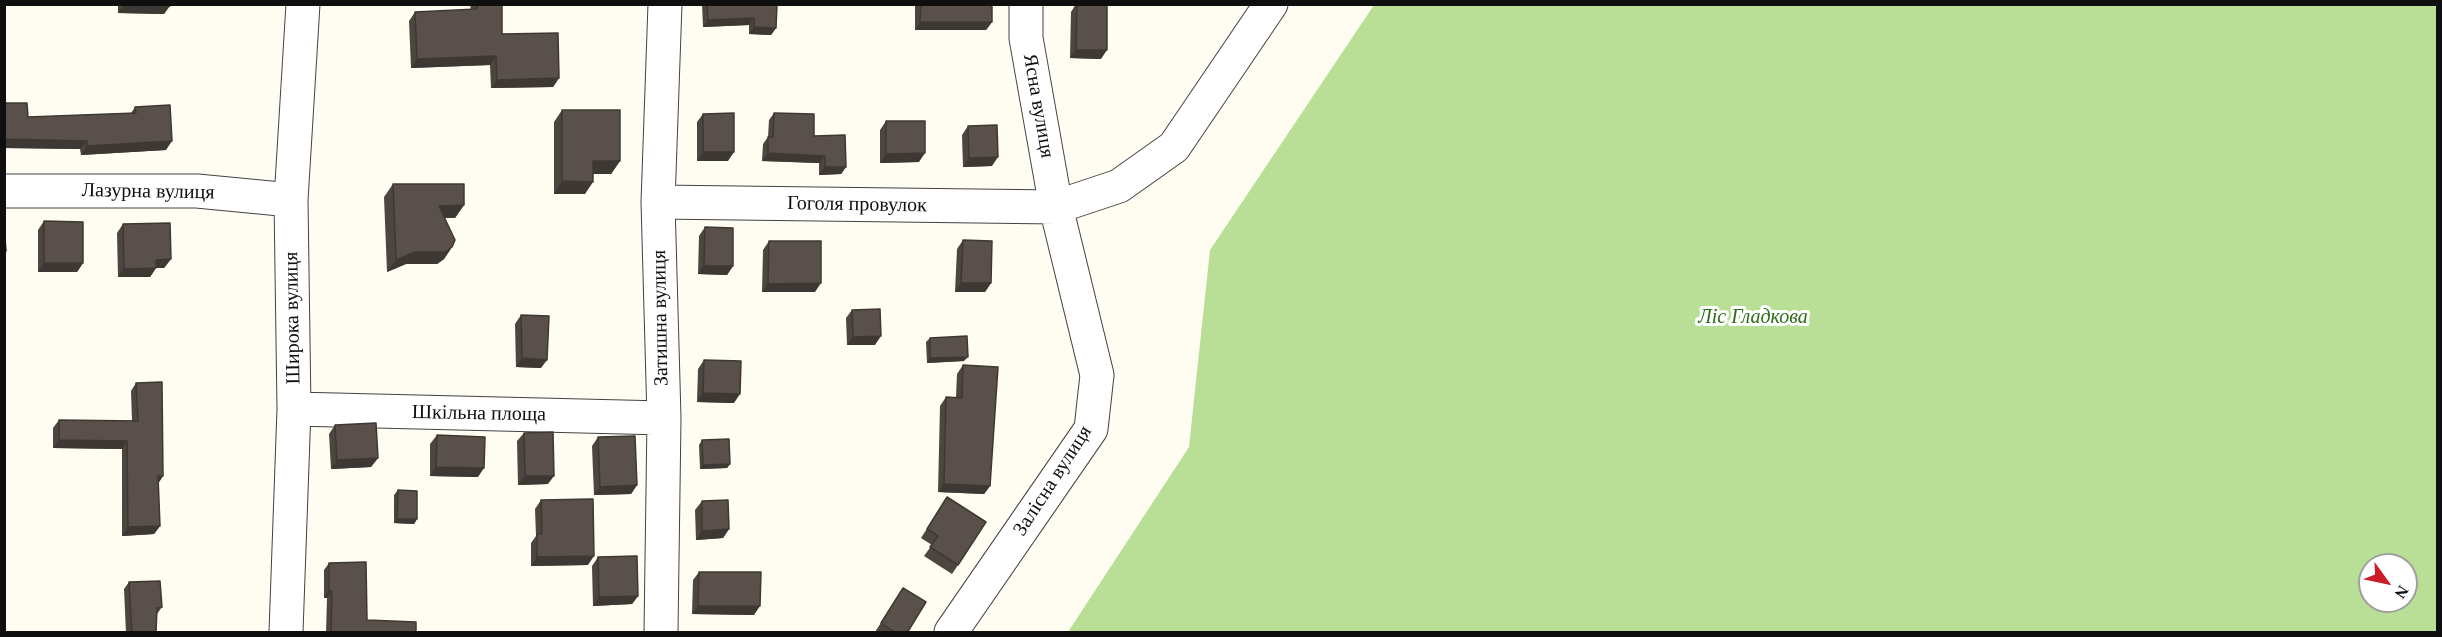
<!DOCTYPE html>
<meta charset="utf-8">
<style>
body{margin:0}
#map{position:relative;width:2442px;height:637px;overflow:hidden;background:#fffcf2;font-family:"Times New Roman",serif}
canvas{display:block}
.frame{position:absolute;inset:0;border:6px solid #0f0f0f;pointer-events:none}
.north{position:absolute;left:2358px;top:553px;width:60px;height:60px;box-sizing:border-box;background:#fff;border:2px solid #9f9f9f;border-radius:50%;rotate:123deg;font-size:16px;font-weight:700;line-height:24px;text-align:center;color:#0f0f0f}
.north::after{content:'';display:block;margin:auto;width:21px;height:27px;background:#cb1c27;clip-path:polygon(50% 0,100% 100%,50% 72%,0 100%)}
</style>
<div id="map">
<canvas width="2442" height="637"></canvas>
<div class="frame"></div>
<div class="north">N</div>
</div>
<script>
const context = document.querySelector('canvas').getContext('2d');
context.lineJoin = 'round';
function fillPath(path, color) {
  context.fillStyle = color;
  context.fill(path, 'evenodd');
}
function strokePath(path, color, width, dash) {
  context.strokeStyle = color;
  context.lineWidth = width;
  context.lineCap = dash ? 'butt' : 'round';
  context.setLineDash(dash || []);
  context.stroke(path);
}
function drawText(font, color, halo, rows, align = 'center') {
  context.font = font + ' "Times New Roman",serif';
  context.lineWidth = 6;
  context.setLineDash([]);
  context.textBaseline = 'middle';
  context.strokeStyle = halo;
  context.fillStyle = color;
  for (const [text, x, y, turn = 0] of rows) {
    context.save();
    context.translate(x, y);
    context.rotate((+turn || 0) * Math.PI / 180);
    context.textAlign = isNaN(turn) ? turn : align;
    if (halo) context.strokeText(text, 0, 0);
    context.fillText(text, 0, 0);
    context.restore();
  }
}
const forest = new Path2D(`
 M1374,5H2437V632H1068L1189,447L1210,250ZM2370,565H2406V601H2370Z`);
const minor = new Path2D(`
 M4,191H197L291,200
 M658,202L1056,207L1119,186L1174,147L1271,4
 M294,409L664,418
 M286,632L294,409L291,200L303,4
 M661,632L664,418L658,202L665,4
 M951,632L1091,429L1097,375L1056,207L1026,38V4`);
const wall = new Path2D(`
 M118,4H170L164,14L118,13Z
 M470,4H502V34L559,78L553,87L491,88L490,65L411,68L409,21L415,12L471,10Z
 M702,4H777L776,28L771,35L749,34V25L703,27Z
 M915,4H992V22L986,30H915Z
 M1076,4H1107L1101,59L1070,58L1071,12Z
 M4,103L28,117L131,113L135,107L166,150L81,155L80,149L4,148Z
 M562,110L620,161L611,174H593L585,194H554V122Z
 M774,113L814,136L846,167L841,174L819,175V163L762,161L763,144L768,137L769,120Z
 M703,114L728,161H697V122Z
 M886,121L919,162L880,163V130Z
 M968,126L992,166L963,167L962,135Z
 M393,184L464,205L455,218H445L452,247L444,259L437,264H406L387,272L384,197Z
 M44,221L83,263L77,272H38V230Z
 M123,224L171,259L164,268H156L150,277H118L117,233Z
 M705,227L733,266L727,275L698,274L699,236Z
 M963,240L991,283L985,292H955L957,249Z
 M769,241L815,292H762L763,250Z
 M852,310L875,345H847L846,318Z
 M521,315L541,368L516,367L515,324Z
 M930,338L964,361L927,363L926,342Z
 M704,360L734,403L697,402L698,369Z
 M963,365L990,486L984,494L938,492L940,406L946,397H956L957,374Z
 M136,383L163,476L158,483L160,526L154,534L122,536V449L53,448V428L59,420L132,421L131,391Z
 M335,425L378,458L371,467L331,469L329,434Z
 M524,433L548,484L518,485L517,441Z
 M437,435L478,477L430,476V444Z
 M598,437L637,485L631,494L594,495L592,446Z
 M702,440L730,464L727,468L700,469L699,445Z
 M398,490L417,519L414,524L394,523V495Z
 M947,497L958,565L952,574L924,556L932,545L921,538Z
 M541,500L588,565L531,566V543L536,536L535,509Z
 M702,501L729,529L723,538L696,540L695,510Z
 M598,557L638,596L632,604L593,606L592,566Z
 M329,563L367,620L416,633H326L327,598H324V570Z
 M699,572L754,615L692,614L693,580Z
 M129,582L162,607L157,614L156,633H126L124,589Z
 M903,588L907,633H876L875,632Z`);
const shadedWall = new Path2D(`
 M124,5L170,6L164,14L118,13Z
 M754,18L749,25L703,27L708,20Z
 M920,22H992L986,30H915Z
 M754,27L776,28L771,35L749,34Z
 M1076,50H1107L1101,59L1070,58Z
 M496,56L490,65L411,68L417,59Z
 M559,78L553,87L491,88L497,80Z
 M4,139L87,141L80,149L4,148Z
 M172,141L166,150L81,155L87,146Z
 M703,152H734L728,161H697Z
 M768,153L825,156L819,163L762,161Z
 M925,153L919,162L880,163L886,154Z
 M998,157L992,166L963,167L969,158Z
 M593,161H620L611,174H585Z
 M825,167H846L841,174L819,175Z
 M562,181L593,182L585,194H554Z
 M464,205L455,218H430L439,206Z
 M452,247L444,259L437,264H406L387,272L396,260L415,252Z
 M171,259L164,268H154H156L150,277H118L124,269L156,260Z
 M44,263H83L77,272H38Z
 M704,266H733L727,275L698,274Z
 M821,283L815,292H762L768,284Z
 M961,283H991L985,292H955Z
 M881,336L875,345H847L853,337Z
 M968,357L964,361L927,363L930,358Z
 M522,358L547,360L541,368L516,367Z
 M703,393L740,394L734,403L697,402Z
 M59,440L127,441L122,449L53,448Z
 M378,458L371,467L331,469L337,460Z
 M730,464L727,468L700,469L703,465Z
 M436,467L484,468L478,477L430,476Z
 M158,476H163L158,484Z
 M525,476H554L548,484L518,485Z
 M944,484L990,486L984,494L938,492Z
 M637,485L631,494L594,495L600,487Z
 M397,519H417L414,524L394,523Z
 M160,526L154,534L122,536L128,527Z
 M729,529L723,538L696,540L702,531Z
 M594,556L588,565L531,566L537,557Z
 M329,591H332L327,598H324Z
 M638,596L632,604L593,606L599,597Z
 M698,606H760L754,615L692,614Z`);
const building = new Path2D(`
 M124,4H170V6Z
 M477,4H502V34L558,33L559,78L497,80L496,56L417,59L415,12L477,9Z
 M707,4H777L776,28L754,27V18L708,20Z
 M921,4H992V22H920Z
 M1077,4H1107V50H1076Z
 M4,103H27L28,117L136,113L135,107L170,105L172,141L87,146V141L4,139Z
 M562,110H620V161H593V182L562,181Z
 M734,113V152H703V114Z
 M774,113L814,114V136L845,135L846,167H825V156L768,153V137H773Z
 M886,121H925V153L886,154Z
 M997,125L998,157L969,158L968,126Z
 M393,184H464V205L439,206L455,240L452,247L445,252H415L396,260Z
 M44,221L83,222V263H44Z
 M170,223L171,259L156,260V268L124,269L123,224Z
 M4,225L6,251H4Z
 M705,227L733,228V266H704Z
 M963,240L992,241L991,283H961Z
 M769,241H821V283L768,284Z
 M880,309L881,336L853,337L852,310Z
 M521,315L549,316L547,360L522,358Z
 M967,336L968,357L930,358V338Z
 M704,360L741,361L740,394L703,393Z
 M963,365L998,367L990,486L944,484L946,397L962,398Z
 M162,382L163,476H158L160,526L128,527L127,441L59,440V420L138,421L136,383Z
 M376,423L378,458L337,460L335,425Z
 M553,432L554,476H525L524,433Z
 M437,435L485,437L484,468L436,467Z
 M635,436L637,485L600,487L598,437Z
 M729,439L730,464L703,465L702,440Z
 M398,490L417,491V519H397Z
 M947,497L986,522L958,565L930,547L938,536L927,529Z
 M593,499L594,556L537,557V534H542L541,500Z
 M728,500L729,529L702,531V501Z
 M637,556L638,596L599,597L598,557Z
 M366,562L367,620L416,622V633H331L332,591H329V563Z
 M699,572H761L760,606H698Z
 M160,581L162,607L157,608L156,633H132L129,582Z
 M903,588L926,602L907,633H896L881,623Z`);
const streetNames = [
 ["Ясна вулиця",1038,106,80],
 ["Лазурна вулиця",148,192,1],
 ["Гоголя провулок",857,205,1],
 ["Широка вулиця",293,318,-91],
 ["Затишна вулиця",661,318,-91],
 ["Шкільна площа",479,414,1],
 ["Залісна вулиця",1053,481,-57]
];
const parkNames = [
 ["Ліс Гладкова",1753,318]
];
fillPath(forest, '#b8df95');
strokePath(minor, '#424242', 35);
strokePath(minor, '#fff', 33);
fillPath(wall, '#4d4540');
fillPath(shadedWall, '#3e3834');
fillPath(building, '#59504b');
strokePath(building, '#3e3834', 1.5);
drawText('20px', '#0f0f0f', '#fff', streetNames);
drawText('italic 20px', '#2c6d1a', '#fff', parkNames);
</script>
